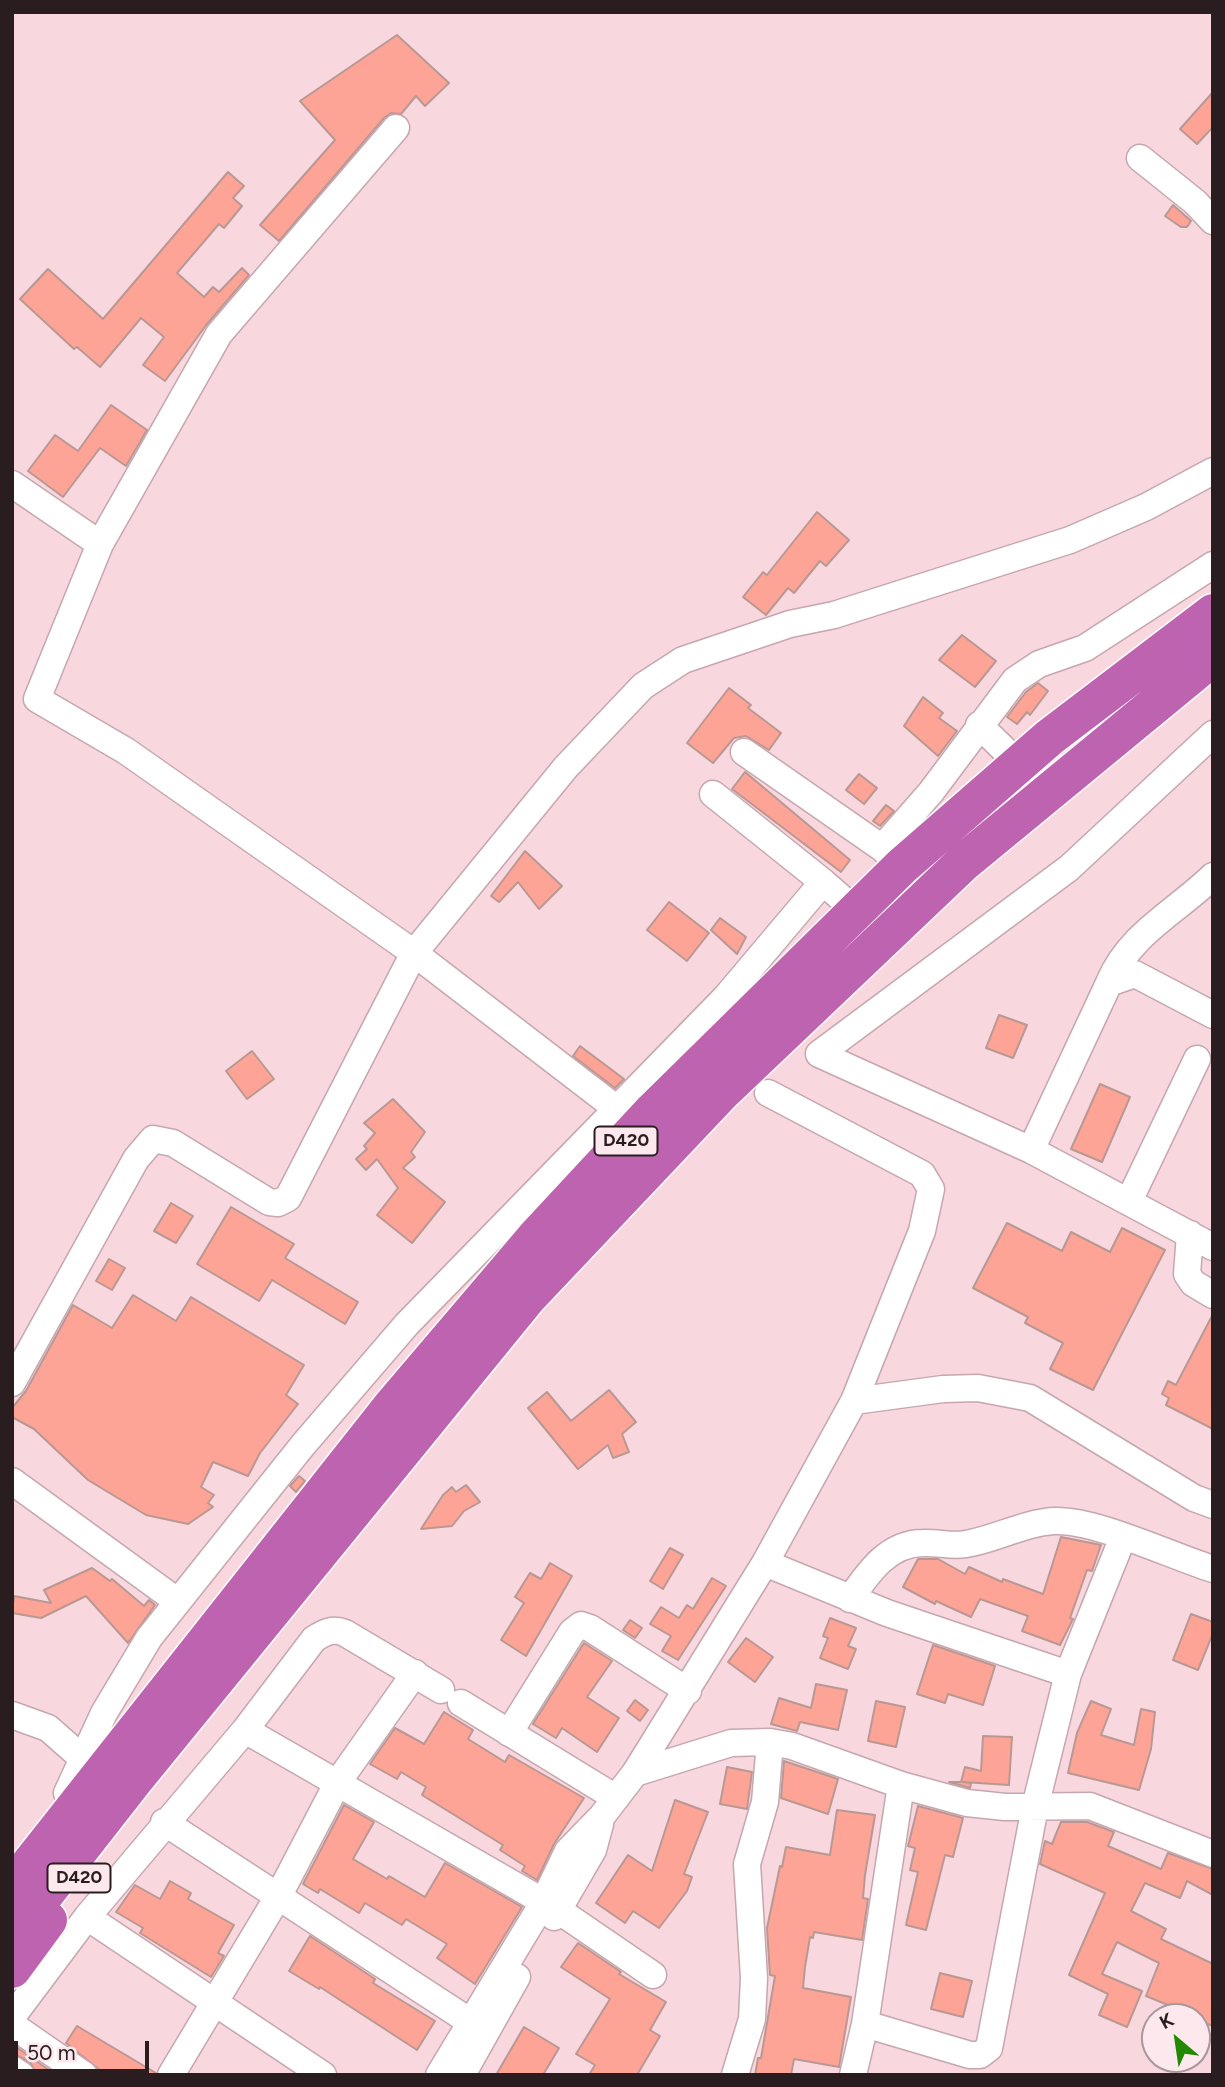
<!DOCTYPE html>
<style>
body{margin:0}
#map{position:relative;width:1225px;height:2087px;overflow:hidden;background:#f9d7df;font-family:Figtree,sans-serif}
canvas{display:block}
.frame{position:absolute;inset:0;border:14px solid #291d20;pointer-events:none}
.north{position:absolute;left:1141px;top:2003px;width:70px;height:70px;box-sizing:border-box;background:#fde8ed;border:2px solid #a8979b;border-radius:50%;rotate:331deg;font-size:19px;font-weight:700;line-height:28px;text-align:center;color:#291d20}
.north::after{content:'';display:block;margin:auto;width:24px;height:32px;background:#218a02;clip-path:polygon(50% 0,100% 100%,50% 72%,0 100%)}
.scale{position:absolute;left:14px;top:2041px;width:135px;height:32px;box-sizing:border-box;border:4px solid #291d20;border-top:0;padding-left:9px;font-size:21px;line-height:24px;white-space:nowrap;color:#291d20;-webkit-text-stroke:5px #fde8ed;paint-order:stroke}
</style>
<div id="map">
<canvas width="1225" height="2087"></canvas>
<div class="frame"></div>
<div class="north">K</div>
<div class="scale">50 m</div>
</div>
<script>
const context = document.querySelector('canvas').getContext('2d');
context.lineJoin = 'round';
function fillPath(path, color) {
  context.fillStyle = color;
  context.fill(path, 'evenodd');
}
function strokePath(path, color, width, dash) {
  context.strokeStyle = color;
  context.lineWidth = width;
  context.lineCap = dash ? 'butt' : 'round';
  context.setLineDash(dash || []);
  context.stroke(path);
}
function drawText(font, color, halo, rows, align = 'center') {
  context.font = font + ' Figtree,sans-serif';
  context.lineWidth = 5;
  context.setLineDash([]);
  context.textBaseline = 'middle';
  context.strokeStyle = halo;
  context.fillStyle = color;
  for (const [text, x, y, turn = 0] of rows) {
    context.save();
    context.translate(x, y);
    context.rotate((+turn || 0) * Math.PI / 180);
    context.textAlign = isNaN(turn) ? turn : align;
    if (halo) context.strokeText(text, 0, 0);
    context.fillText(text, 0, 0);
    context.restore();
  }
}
const building = new Path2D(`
 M397,35L449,83L425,106L416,96L401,114L391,113L384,118L279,241L260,225L335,140L300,101Z
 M1213,92V127L1197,144L1180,129Z
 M228,172L244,186L233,198L242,206L224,228L219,224L177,273L204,297L213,287L219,292L242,268L249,275L207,324L165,381L143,365L164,337L141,318L100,367L77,347L74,349L20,299L48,269L103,319Z
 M1173,205L1191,221L1187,227H1181L1165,216Z
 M111,405L147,430L126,466L100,448L63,497L28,471L55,435L78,451Z
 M817,512L849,540L826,566L820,561L794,593L788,588L766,615L743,597L763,572L767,575Z
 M962,635L996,661L975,687L939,660Z
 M1038,683L1048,691L1030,715L1027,712L1017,724L1007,717L1026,692Z
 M729,688L751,705L748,708L781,733L769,750L746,736L734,738L713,763L687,743Z
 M923,697L943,713L939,718L957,731L938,756L904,726Z
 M745,772L850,860L841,872L732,789Z
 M859,774L877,788L864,804L846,790Z
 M886,805L894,811L880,826L873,821Z
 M525,851L562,886L539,909L518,882L499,902L491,896Z
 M669,902L709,933L687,961L647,930Z
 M720,918L746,937L737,954L711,930Z
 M999,1015L1027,1025L1013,1058L986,1048Z
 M580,1046L624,1079L615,1088L573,1056Z
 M252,1051L274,1079L247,1099L226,1071Z
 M1100,1084L1130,1097L1102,1162L1071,1149Z
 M393,1099L425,1132L411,1152L415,1157L403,1168L445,1202L412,1243L377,1215L398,1188L377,1159L366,1170L356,1159L367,1149L364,1146L375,1133L364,1123Z
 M171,1203L193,1216L176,1243L154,1231Z
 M231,1207L294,1244L285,1258L358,1302L345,1324L272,1280L259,1301L197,1264Z
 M1007,1223L1062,1251L1071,1232L1110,1252L1122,1228L1165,1250L1093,1390L1050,1369L1063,1343L1025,1323L1028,1317L973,1288Z
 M109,1259L125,1268L112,1290L96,1281Z
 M133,1295L176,1321L191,1297L304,1365L286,1395L298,1404L260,1453L248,1476L213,1462L201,1487L214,1495L208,1503L213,1507L188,1524L146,1515L88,1480L34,1429L12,1417V1408L26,1391L73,1305L112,1328Z
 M1213,1314V1429L1166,1405L1169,1398L1162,1394L1168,1381L1176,1385Z
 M609,1390L636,1422L622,1434L629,1452L613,1458L608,1445L578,1469L528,1408L547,1392L571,1421Z
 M299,1476L305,1481L296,1492L290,1486Z
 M466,1485L480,1502L464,1511L452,1526L421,1529L443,1495L452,1487L456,1492Z
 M1061,1537L1101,1545L1092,1571L1087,1570L1070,1618L1073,1619L1060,1645L1022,1631L1028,1616L980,1599L971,1617L936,1601L935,1604L903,1587L918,1559H938L965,1574L969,1567L1002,1582L1003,1579L1043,1594Z
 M670,1548L683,1555L663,1589L650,1581Z
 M550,1563L572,1576L526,1656L501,1640L524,1603L515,1597L530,1573L541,1579Z
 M92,1568L110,1581L112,1579L144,1606L149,1600L155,1605L128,1643L86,1596L41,1618L12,1613L14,1596L51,1603L44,1590Z
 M712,1578L726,1586L678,1660L662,1651L671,1636L650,1624L661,1607L679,1618L687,1605L693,1609Z
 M1191,1614L1213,1622V1633L1198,1670L1173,1660Z
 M830,1618L856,1628L848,1646L856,1649L848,1669L820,1658L828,1638L823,1636Z
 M630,1620L642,1628L635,1638L623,1630Z
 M746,1638L773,1657L755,1682L728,1662Z
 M584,1643L612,1661L587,1697L619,1718L597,1752L562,1728L556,1738L533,1724Z
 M933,1645L995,1666L983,1705L948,1694L945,1703L917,1694Z
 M816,1684L847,1690L838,1730L800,1722L797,1731L771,1724L779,1698L811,1708Z
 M635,1700L648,1710L640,1721L627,1711Z
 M876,1701L905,1707L896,1747L868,1741Z
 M1091,1701L1111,1709L1101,1735L1134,1745L1141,1709L1155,1712L1151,1749L1139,1790L1068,1773L1077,1733Z
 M444,1712L473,1730L468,1739L505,1762L509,1755L584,1798L554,1844L537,1880L522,1871L525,1866L500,1850L503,1845L422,1795L426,1787L401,1772L397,1779L370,1764L395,1728L424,1744Z
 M983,1736L1012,1737L1009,1785L963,1782L971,1783L970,1788L949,1782H961L965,1767L981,1771Z
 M784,1761L838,1779L828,1814L781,1798Z
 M727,1767L752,1772L747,1809L720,1804Z
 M675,1800L708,1812L684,1874L692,1877L687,1891L659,1928L633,1911L625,1923L596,1903L628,1855L652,1871Z
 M344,1805L374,1822L353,1859L387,1879L389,1876L425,1897L445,1863L522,1907L475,1984L437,1958L447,1944L406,1919L402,1925L365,1903L359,1913L320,1889L318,1893L303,1884Z
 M918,1806L963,1818L953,1857L945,1855L926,1930L906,1925L918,1872L910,1870L915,1848L908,1846Z
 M837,1810L875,1815L865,1875L863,1898L868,1899L862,1940L814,1932L813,1938L810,1937L805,1967L803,1988L851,1997L839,2067L794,2059L791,2075H755L758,2058H761L775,1976L770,1975L767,1928L780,1866L782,1867L786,1847L830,1855Z
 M1061,1822H1087L1114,1832L1108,1846L1161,1869L1168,1853L1213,1869V1895L1187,1881L1180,1898L1145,1883L1131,1911L1166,1929L1161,1939L1213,1964V2026L1208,2024L1198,2048L1197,2017L1146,1996L1159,1963L1117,1942L1102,1974L1142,1991L1127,2027L1099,2015L1108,1994L1069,1975L1105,1893L1040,1864L1045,1841L1052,1844Z
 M170,1881L191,1893L188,1899L234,1925L218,1953L224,1956L211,1977L140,1933L143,1928L116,1912L135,1885L160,1899Z
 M310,1936L375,1979L373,1983L435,2021L417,2050L320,1987L319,1989L289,1971Z
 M578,1943L621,1972L619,1974L666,2002L650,2030L660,2036L637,2075H589L595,2065L576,2054L610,1999L561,1967Z
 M940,1973L972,1981L963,2017L931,2009Z
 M77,2026L156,2073L155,2075H106L66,2043Z
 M524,2027L559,2048L543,2075H496Z
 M12,2044L56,2075L36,2073L30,2062L12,2053Z`);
const minor = new Path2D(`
 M396,128L219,334L100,544L37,699L126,751L414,953L617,1109
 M1140,158L1195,202L1213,221
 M12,484L100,544
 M979,725L1018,763
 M1213,734L1069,868L819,1054L1031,1150L1213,1247
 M744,752L882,848
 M713,794L823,882
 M902,866L882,848L931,792L1015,680L1039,664L1085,648L1213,565
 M1109,983C1129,934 1176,912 1213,876
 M1031,1150L1109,983L1135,974L1213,1015
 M1129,1201L1197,1059
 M1190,1234L1187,1274L1193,1283L1213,1295
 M12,1383L136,1159L153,1139L173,1143L269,1202L278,1203L288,1198L414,953L566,767L643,686L683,660L790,624L834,615L1070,540L1146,507L1213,471
 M854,1401L943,1389L978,1388L1030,1398L1194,1498L1213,1505
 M12,1481L177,1601
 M765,1563L887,1613L1068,1674
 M850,1599C868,1573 888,1543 923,1543C937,1542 952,1547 966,1544C996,1539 1023,1523 1054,1521C1095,1519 1171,1556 1213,1569
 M461,1703L616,1798
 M12,1715L48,1728L81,1757
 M245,1730L558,1910L653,1975
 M509,1733L572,1632L581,1625L590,1628L688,1691
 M635,1773L731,1743L770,1742L792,1746L901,1785L967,1803L1005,1807L1090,1806L1213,1854
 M67,1793L104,1713L149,1638L303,1445L407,1324L726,997L823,882L855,910
 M164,1822L469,2021
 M87,1917L323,2075
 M554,1917L593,1850L600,1824
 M12,2017L87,1917L245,1730L314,1639C325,1632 333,1628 345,1633L441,1690
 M865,2024L970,2055H980L989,2048L1035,1807L1068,1674L1123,1537
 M12,2025L84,2075
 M12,2069L21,2075
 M171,2075L279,1895L338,1782L415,1673
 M439,2075L543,1903L568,1851L602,1816L635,1773L765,1563L854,1401L922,1231L931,1189L922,1174L768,1093
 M462,2075L517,1977
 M735,2075L752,2019L754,1978L747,1864L765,1802L770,1742
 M853,2075L865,2024L901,1785`);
const highway = new Path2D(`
 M12,1887L392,1406L535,1238L653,1111L902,866L1050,737L1213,613
 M12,1936L134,1780L527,1298L722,1092L964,862L1213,657
 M12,1969L48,1920`);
const shields = [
 [626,1141,63],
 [79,1878,63]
];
const shieldNames = [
 ["D420",626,1141],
 ["D420",79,1878]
];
fillPath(building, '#fea496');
strokePath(building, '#b99893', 2);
strokePath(minor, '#c7a6ae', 29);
strokePath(highway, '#fff', 41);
strokePath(minor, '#fff', 26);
strokePath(highway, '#be63af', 38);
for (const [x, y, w] of shields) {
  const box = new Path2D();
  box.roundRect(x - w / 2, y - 14.5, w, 29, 5);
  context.fillStyle = '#fde8ed';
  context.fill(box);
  strokePath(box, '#291d20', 2);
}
drawText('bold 18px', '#291d20', null, shieldNames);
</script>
